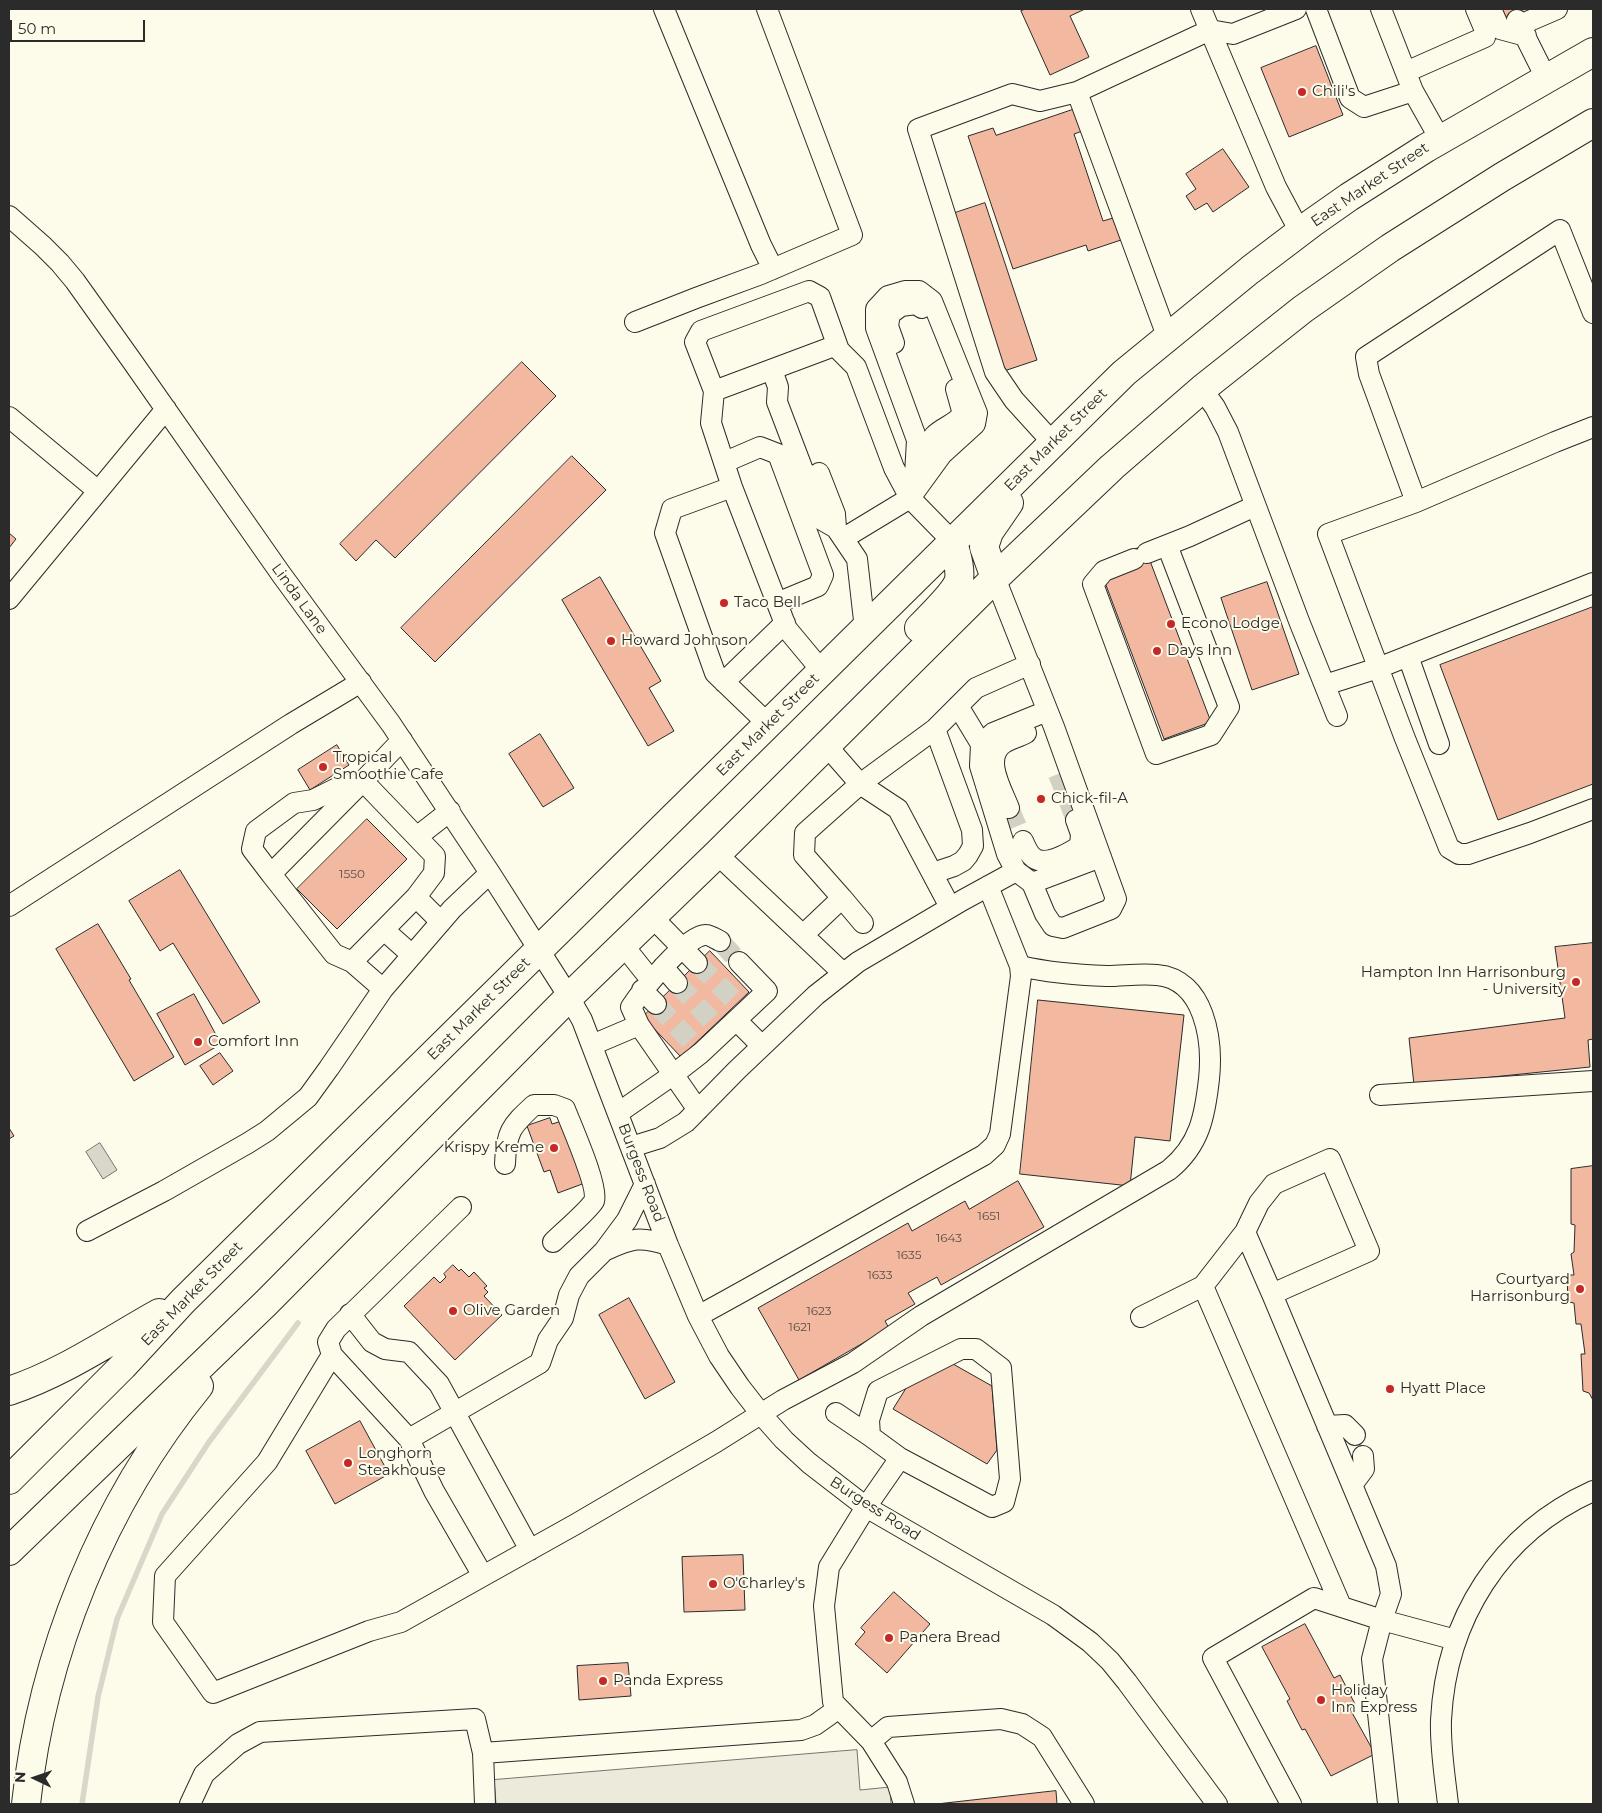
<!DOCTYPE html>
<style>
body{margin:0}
#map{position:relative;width:1602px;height:1813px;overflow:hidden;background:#fdfbea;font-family:Montserrat,sans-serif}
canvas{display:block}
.frame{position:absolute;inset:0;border:10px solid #2b2b2b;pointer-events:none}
.north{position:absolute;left:10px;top:1753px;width:50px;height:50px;-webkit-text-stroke:4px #fdfbea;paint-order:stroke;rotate:273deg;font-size:14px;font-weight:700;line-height:20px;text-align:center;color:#2b2b2b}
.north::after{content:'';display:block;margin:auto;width:18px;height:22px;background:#2b2b2b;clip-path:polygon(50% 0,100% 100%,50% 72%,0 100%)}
.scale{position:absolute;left:10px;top:20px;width:135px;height:22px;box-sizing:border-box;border:2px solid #2b2b2b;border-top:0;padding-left:6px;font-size:15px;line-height:18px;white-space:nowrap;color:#2b2b2b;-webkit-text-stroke:4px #fdfbea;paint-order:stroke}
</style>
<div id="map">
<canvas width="1602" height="1813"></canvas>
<div class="frame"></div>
<div class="north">N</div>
<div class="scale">50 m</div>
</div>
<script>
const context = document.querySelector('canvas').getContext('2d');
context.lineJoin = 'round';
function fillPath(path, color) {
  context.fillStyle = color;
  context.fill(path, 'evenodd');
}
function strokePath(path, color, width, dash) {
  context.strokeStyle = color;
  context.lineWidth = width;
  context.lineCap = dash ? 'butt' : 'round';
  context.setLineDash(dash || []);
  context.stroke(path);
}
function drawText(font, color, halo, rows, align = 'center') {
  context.font = font + ' Montserrat,sans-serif';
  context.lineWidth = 4;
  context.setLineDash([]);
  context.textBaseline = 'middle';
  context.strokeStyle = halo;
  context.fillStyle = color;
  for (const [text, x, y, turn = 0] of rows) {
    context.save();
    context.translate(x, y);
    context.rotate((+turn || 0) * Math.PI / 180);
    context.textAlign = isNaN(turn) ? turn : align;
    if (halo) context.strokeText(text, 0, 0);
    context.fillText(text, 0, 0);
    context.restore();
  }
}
const parking = new Path2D(`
 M857,1750L860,1790L890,1787L891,1804H496L494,1780Z`);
const water = new Path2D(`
 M100,1143L117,1170L103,1179L86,1152Z`);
const stream = new Path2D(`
 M82,1804L98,1697L117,1619L162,1514L209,1442L298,1323`);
const building = new Path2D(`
 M1026,9H1085L1070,16L1089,57L1050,75L1021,11Z
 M1499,9H1541L1507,25Z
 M1316,46L1343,115L1289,137L1261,68Z
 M1081,107L1088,129L1074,134L1103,221L1113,218L1121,240L1088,251L1086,245L1013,269L968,136L993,128L996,135Z
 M1223,149L1249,187L1213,212L1207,203L1195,210L1186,196L1196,189L1186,174Z
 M985,203L1037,360L1004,371L952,214Z
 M522,362L556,396L395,558L376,540L356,561L340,544Z
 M572,456L606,490L435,662L401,628Z
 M9,533L16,539L9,548Z
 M1146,545L1147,553L1211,722L1164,739L1104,580L1130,551Z
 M600,577L661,681L649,688L674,731L648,746L562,600Z
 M1267,582L1299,674L1252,690L1221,598Z
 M1593,607V784L1498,820L1440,665Z
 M540,734L574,788L543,807L509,754Z
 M337,745L349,765L310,790L298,770Z
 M367,819L407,859L337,929L297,889Z
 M180,870L260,1002L223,1024L173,943L160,951L129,901Z
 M98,924L131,979L129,980L174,1057L134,1081L56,949Z
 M1593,943V1039L1588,1040L1590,1067L1414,1085L1409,1038L1565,1018L1555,947Z
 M710,951L749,992L681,1057L643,1017Z
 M194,994L221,1044L185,1065L157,1014Z
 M1038,1000L1184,1015L1170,1141L1135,1137L1130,1186L1020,1174Z
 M220,1053L233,1071L213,1085L200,1066Z
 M550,1118L552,1124L562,1121L585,1183L558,1193L550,1170L544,1172L527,1126Z
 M9,1128L14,1136L9,1139Z
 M1593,1166V1400L1589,1393L1583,1391L1581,1354H1585L1581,1324H1576L1574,1303L1568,1302L1567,1275H1574L1571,1254L1574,1252L1575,1225L1571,1224V1169Z
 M1018,1181L1044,1227L941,1285L937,1277L908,1293L915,1304L885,1321L889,1328L799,1380L758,1308L908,1223L912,1231L965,1201L969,1209Z
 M453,1265L459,1271L461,1269L469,1277L474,1272L487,1286L484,1288L488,1292L484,1296L502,1315L455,1360L404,1306L434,1277L440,1283L446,1277L444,1274Z
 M629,1298L675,1382L645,1399L599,1315Z
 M953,1364L992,1386L997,1450L987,1464L893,1409L908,1385Z
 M360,1421L389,1474L335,1504L306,1451Z
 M743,1555L745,1610L684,1612L682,1557Z
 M894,1592L930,1624L887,1673L855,1644L865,1632L861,1628Z
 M1305,1624L1334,1678L1340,1675L1355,1704L1350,1709L1375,1754L1331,1776L1305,1729L1302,1730L1287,1701L1290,1699L1262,1647Z
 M628,1663L631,1696L579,1700L577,1666Z
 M1056,1791L1057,1804H937Z`);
const minorTunnel = new Path2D(`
 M1058,774L1076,820
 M1009,808L1023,841
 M720,941L739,962
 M697,963L737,1003
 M677,983L715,1025
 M656,1004L694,1045`);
const minor = new Path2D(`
 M664,9L761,245L773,269
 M1201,9L1276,187L1300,232
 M1316,9L1350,98L1364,107L1413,91
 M1381,9L1413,91L1440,139
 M1491,9L1500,29L1526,36
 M1517,20L1546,78
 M1520,25L1557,9
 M1406,72L1485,37L1484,28L1476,9
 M1077,92L1167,336
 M9,216L43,246L60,263L75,281L132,361L281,574L391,724L490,873L569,997L582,1020L668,1245L698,1316L719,1356L740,1387L761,1414L784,1440L809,1463L866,1507L1053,1615L1090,1642L1110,1661L1127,1682L1217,1804
 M635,322L696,298L761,274L852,235L767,9
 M894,343L888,326L890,314L901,306L916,304L922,308
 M772,370L778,387L777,402L822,520L836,528L857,559L865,629
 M1202,389L1215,407L1228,432L1299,621L1337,716
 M714,391L695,342L701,331L809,291L820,297L839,350L856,367L894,468L910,498L953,542
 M9,417L98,491
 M1593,427L1555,442L1416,502L1328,534L1404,736L1449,848L1459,854H1468L1530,833L1593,809
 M1053,443L1014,400L995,372L918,129L1012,94L1040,101L1077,92L1210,30L1233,34L1296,9
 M725,462L760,447L778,454L823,575L818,586L777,603
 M922,470C924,462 929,442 934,436C942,427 955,425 963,414L956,389
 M819,473L835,514L836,528
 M732,487L672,509L665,533L715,673L768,724
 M1416,502L1369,374L1366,357L1560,230L1593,313
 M844,538L910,498L942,454L975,424L977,413L932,301L919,291H905L888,296L876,309V328L917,440L914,492
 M1147,553L1190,536L1255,506
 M1134,559L1104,571L1093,584L1156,754L1211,735L1229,707L1167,545
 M995,578L1054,727L1116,899L1111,909L1063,928L1053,926L1045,914L1032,883L1016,871L1007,854L980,766L981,744L993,733L1047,711
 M9,599L166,409
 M1408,656L1439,744
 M822,671L787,629L732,487L711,423L714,391L837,345
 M724,682L785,623
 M1325,685L1378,668L1593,583
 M958,706L981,744
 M826,745L860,784L805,833L804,855L842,898
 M1009,808C1002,790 982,757 1004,743C1010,739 1019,737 1026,733
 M418,836L450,811
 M1023,841C1026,848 1030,858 1038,860C1051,864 1069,853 1080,846L1081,834L1076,820
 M717,854L843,973
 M933,873L954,866L963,861L968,855L973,846L972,830L935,729
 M271,874L252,849L256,831L294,803L313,800L341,786L363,781
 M1032,883L1101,857
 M416,897L441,922
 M9,906L291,724L361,682
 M950,907L898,809L860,784L935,729L976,688L1030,664
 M652,917L697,963
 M384,930L412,955
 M803,935L842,898L863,923
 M623,945L651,980
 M352,962L334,954L271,874L363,781
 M663,967L677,983
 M383,989L352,962L416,897L434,873L435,856L363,781L402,740
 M642,990L656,1004
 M736,1020L762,1046
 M639,1025L698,1110
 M592,1045L639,1025L631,1007C641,992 687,934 706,935C710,935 716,939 720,941
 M1380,1095L1593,1081
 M618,1113L674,1074L701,1053L767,991L739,962
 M631,1147L660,1138L686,1122L737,1070L816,995L858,962L963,900L1016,871
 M505,1164C506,1132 511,1126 534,1105H554L565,1109C571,1125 599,1187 594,1201C589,1210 562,1233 553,1242
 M461,1207L336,1329L328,1342L332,1355L267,1462L165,1576L163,1622L213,1693L369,1631L401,1622L483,1576
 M87,1231L164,1191L248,1143L267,1131L296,1107L308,1097L329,1068L383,989L452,909L490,873
 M1245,1232L1272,1294
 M606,1250C632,1238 640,1236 668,1245
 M1203,1286L1341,1606
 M350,1314L372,1342L385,1349L409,1352L439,1384L530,1550
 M698,1316C794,1264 888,1208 984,1155L995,1145L1000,1134L1021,976L1020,966L988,886
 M1141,1317L1203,1286L1245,1232L1259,1203L1274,1184L1330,1159L1369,1251L1272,1294L1386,1566L1391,1594L1382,1620L1314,1598L1213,1658L1291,1804
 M332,1355L409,1439L434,1491L483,1576L576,1524L716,1442L783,1400L853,1363L921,1316L1169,1170C1200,1145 1205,1115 1209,1079C1213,1041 1205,979 1157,975C1140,973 1123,976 1107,976C1077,975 1050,973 1020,966
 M836,1413L870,1436
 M1327,1426L1345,1425L1355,1435
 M409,1439L540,1363L548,1340L563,1318L569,1295L579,1276L604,1251L627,1220L645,1184
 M900,1458L870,1436L869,1420L878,1391L961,1349H976L1001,1368L1010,1479L1004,1502L992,1507L900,1458L866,1507L829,1567L824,1606L833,1702L871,1741L897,1782L904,1804
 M1352,1485L1364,1469L1363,1456
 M871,1741L888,1727L1001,1719L1022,1724L1042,1737L1084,1804
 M190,1804L204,1774L238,1744L260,1732L475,1719L483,1753
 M485,1804L483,1753L801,1730L815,1725L839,1708
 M1388,1804L1372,1659L1382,1620L1456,1640
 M1448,1804C1445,1777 1440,1748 1441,1720C1446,1619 1500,1533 1593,1491`);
const highway = new Path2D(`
 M995,578L984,547L989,532L1009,503
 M919,628C927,620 956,591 959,580C961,568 956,554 953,542
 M9,1391C63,1373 109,1341 159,1313
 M9,1480L123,1366L183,1301L1124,373L1250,270L1312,223L1349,197L1426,148L1593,52
 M9,1551L266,1303L569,997L717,854L995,578L1112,467L1202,389L1303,309L1390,248L1502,177L1593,123
 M26,1804C42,1654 103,1503 199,1386`);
const markers = [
 [1302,92,5,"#c62828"],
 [724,603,5,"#c62828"],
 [1171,624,5,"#c62828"],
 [611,641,5,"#c62828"],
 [1157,651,5,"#c62828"],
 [323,767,5,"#c62828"],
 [1041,799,5,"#c62828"],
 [1576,982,5,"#c62828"],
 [198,1042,5,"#c62828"],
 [554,1148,5,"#c62828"],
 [1580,1289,5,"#c62828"],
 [453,1311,5,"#c62828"],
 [1390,1389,5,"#c62828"],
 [348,1463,5,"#c62828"],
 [713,1584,5,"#c62828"],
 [889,1638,5,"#c62828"],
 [603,1681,5,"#c62828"],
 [1321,1700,5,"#c62828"]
];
const numberNames = [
 ["1550",352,874],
 ["1651",989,1216],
 ["1643",949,1238],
 ["1635",909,1255],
 ["1633",880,1275],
 ["1623",819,1311],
 ["1621",800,1327]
];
const poiNames = [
 ["Chili's",1312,92],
 ["Taco Bell",734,603],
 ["Econo Lodge",1181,624],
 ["Howard Johnson",621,641],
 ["Days Inn",1167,651],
 ["Tropical",333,758],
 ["Smoothie Cafe",333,775],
 ["Chick-fil-A",1051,799],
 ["Hampton Inn Harrisonburg",1566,973,"right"],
 ["- University",1566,990,"right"],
 ["Comfort Inn",208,1042],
 ["Krispy Kreme",544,1148,"right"],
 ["Courtyard",1570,1280,"right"],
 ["Harrisonburg",1570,1297,"right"],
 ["Olive Garden",463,1311],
 ["Hyatt Place",1400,1389],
 ["Longhorn",358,1454],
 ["Steakhouse",358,1471],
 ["O'Charley's",723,1584],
 ["Panera Bread",899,1638],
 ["Panda Express",613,1681],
 ["Holiday",1331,1691],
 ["Inn Express",1331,1708]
];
const streetNames = [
 ["East Market Street",1370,185,-34],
 ["East Market Street",1056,440,-45],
 ["Linda Lane",299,599,54],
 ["East Market Street",768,725,-45],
 ["East Market Street",479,1009,-45],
 ["Burgess Road",641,1173,69],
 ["East Market Street",192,1294,-46],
 ["Burgess Road",875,1509,33]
];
fillPath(parking, '#eceadb');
strokePath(parking, '#74746e', 1);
fillPath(water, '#d8d7c9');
strokePath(water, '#74746e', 1);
strokePath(stream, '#d8d7c9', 5.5);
fillPath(building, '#f2b8a0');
strokePath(building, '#2b2b2b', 1);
strokePath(minorTunnel, '#d3d1c4', 20, [20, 10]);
strokePath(minor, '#2b2b2b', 22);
strokePath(highway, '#2b2b2b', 30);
strokePath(minor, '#fdfbea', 20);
strokePath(highway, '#fdfbea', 28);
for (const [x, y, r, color] of markers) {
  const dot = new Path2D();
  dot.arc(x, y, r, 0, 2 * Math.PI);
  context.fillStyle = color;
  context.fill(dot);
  strokePath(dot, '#fdfbea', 2);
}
drawText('12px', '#5d4e48', null, numberNames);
drawText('15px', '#2b2b2b', '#fdfbea', poiNames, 'left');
drawText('15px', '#2b2b2b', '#fdfbea', streetNames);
</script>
